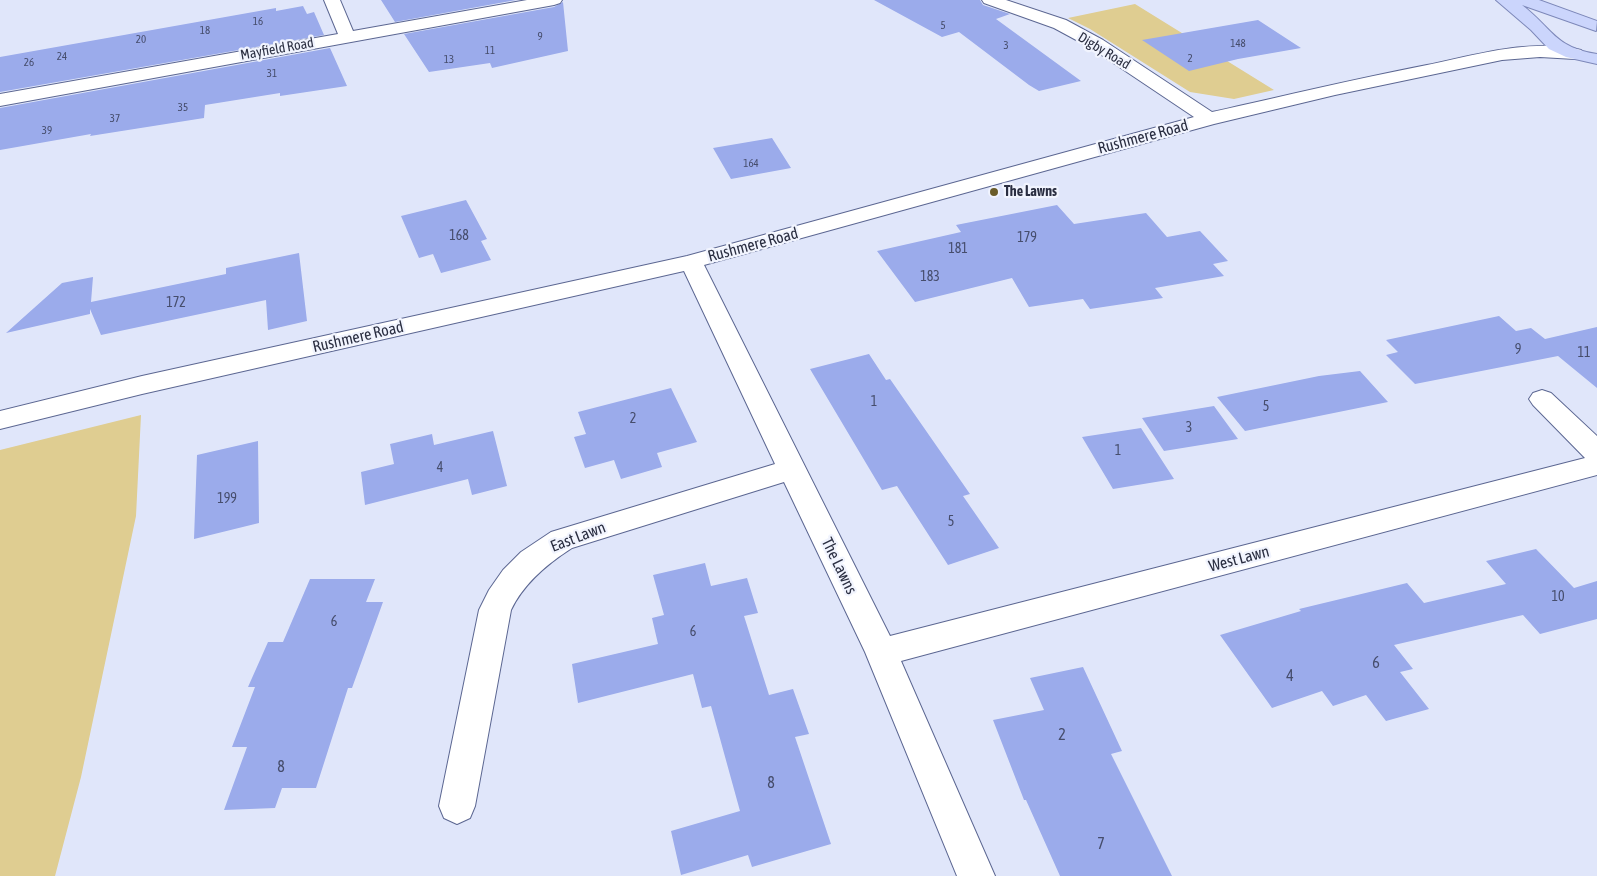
<!DOCTYPE html>
<html>
<head>
<meta charset="utf-8">
<style>
  body { margin:0 }
  canvas { display:block; background:#e0e6fa }
</style>
</head>
<body>
<canvas width="1597" height="876"></canvas>
<script>
const c = document.querySelector('canvas').getContext('2d');
c.lineJoin = 'round';
function paint(path, color) { c.fillStyle = color; c.fill(path, 'evenodd'); }
function stroke(path, color, width, dash) { c.strokeStyle = color; c.lineWidth = width; c.lineCap = dash ? 'butt' : 'round'; c.setLineDash(dash || []); c.stroke(path); }
function drawText(font, color, halo, rows, align = 'center') {
  c.font = font + ' "Asap Condensed",sans-serif'; c.lineWidth = 4.5; c.setLineDash([]); c.textBaseline = 'middle'; c.strokeStyle = halo; c.fillStyle = color; for (const [text, x, y, turn = 0] of rows) {
    c.save(); c.translate(x, y); c.rotate((+turn || 0) * Math.PI / 180); c.textAlign = isNaN(turn) ? turn : align; if (halo) c.strokeText(text, 0, 0); c.fillText(text, 0, 0); c.restore();
  }
}
const green = new Path2D(`
  M1135,4L1274,90L1234,99L1190,92L1090,29L1068,18Z
  M141,415L136,516L81,777L55,876H0V450Z`);
const building = new Path2D(`
  M381,0H516L395,22Z
  M874,0H980L983,5L1010,14L996,19L1081,81L1039,91L1029,85L959,32L942,37Z
  M563,2L568,51L492,68L490,63L429,72L404,34L554,7Z
  M303,6L307,14L314,12L324,35L0,92V57L276,8V11Z
  M1258,20L1301,48L1238,59L1189,71L1142,40Z
  M330,48L347,86L280,96V93L205,105L204,118L90,136L91,134L0,150V108Z
  M772,138L791,168L731,179L713,148Z
  M466,200L487,239L481,241L491,260L441,273L433,254L419,258L401,216Z
  M1057,205L1074,224L1146,213L1167,237L1200,231L1228,261L1213,264L1224,276L1155,288L1163,298L1090,309L1083,299L1029,307L1012,278L915,302L877,251L961,232L956,225Z
  M299,253L307,321L268,330L266,300L101,335L90,309V314L6,333L62,283L93,277L91,302L226,274V268Z
  M1499,316L1516,331L1531,328L1545,339L1597,327V388L1558,356L1415,384L1386,355L1398,352L1386,340Z
  M869,354L886,380L890,379L970,494L963,496L999,548L948,565L897,486L882,490L810,369Z
  M1360,371L1388,402L1245,431L1217,397L1319,376Z
  M671,388L697,442L657,453L662,467L621,479L614,460L585,468L574,437L586,434L578,412Z
  M1214,406L1238,439L1164,451L1142,418Z
  M1141,428L1174,479L1113,489L1082,437Z
  M493,431L507,486L472,495L468,479L365,505L361,472L394,464L390,444L432,434L434,445Z
  M258,441L259,523L194,539L197,455Z
  M1536,549L1574,588L1597,581V619L1540,634L1523,615L1394,645L1413,669L1400,672L1429,709L1386,721L1366,695L1333,706L1322,691L1272,708L1220,635L1301,611L1299,609L1407,583L1424,603L1506,584L1486,561Z
  M705,563L711,586L747,578L758,613L744,616L769,695L793,689L809,734L795,737L831,844L752,867L748,855L681,875L671,831L740,811L711,706L702,708L693,674L578,703L572,664L658,644L652,618L664,615L653,575Z
  M310,579H375L366,602H383L352,688H348L316,788H282L275,808L224,810L247,747H232L255,687H248L268,642H283Z
  M1083,667L1122,751L1111,754L1172,876H1060L1026,800H1024L993,720L1044,710L1030,678Z`);
const minor = new Path2D(`
  M324,0H340L353,31L527,0H562L560,3L554,5L0,106V94L338,34Z
  M982,0H1006L1066,20L1103,40L1212,112C1284,96 1355,79 1427,65C1476,55 1532,38 1581,50L1584,54L1581,58L1575,59L1540,57L1502,60L1335,95L1214,124L704,265L890,636L1585,458L1533,405L1529,399L1533,393L1542,390L1551,393L1597,436V475L901,661L995,876H957L865,652L784,482L572,548C547,564 524,583 511,610L475,806L470,818L457,824L444,818L439,806L479,610L489,590L503,570L521,552L551,532L775,464L684,271L142,394L0,429V411L142,376L687,256L1194,117L1091,48L1054,28L984,3Z`);
const major = new Path2D(`
  M1496,0H1539L1597,21L1596,31L1522,5C1552,28 1555,48 1597,54V64L1566,57L1549,49L1531,30Z`);
const markers = [
  [994,192,5,"#6a5c29"]
];
const farNumbernames = [
  ["16",258,22],
  ["5",943,26],
  ["18",205,31],
  ["9",540,37],
  ["20",141,40],
  ["148",1238,44],
  ["3",1006,46],
  ["11",490,51],
  ["24",62,57],
  ["2",1190,59],
  ["13",449,60],
  ["26",29,63],
  ["31",272,74],
  ["35",183,108],
  ["37",115,119],
  ["39",47,131],
  ["164",751,164]
];
const farStreetnames = [
  ["Mayfield Road",277,49,-10],
  ["Digby Road",1104,51,31]
];
const farPoinames = [
  ["The Lawns",1004,192]
];
const numberNames = [
  ["168",459,236],
  ["179",1027,238],
  ["181",958,249],
  ["183",930,277],
  ["172",176,303],
  ["9",1518,350],
  ["11",1584,353],
  ["1",874,402],
  ["5",1266,407],
  ["2",633,419],
  ["3",1189,428],
  ["1",1118,451],
  ["4",440,468],
  ["199",227,499],
  ["5",951,522],
  ["10",1558,597],
  ["6",334,622],
  ["6",693,632]
];
const streetNames = [
  ["Rushmere Road",1143,137,-15],
  ["Rushmere Road",753,245,-15],
  ["Rushmere Road",358,337,-13],
  ["East Lawn",578,537,-21],
  ["West Lawn",1239,559,-15],
  ["The Lawns",839,566,64]
];
const nearNumbernames = [
  ["6",1376,663],
  ["4",1290,676],
  ["2",1062,735],
  ["8",281,767],
  ["8",771,783],
  ["7",1101,844]
];
paint(green, '#dfcd91');
paint(building, '#9babeb');
stroke(minor, '#5c6792', 2);
stroke(major, '#7d88b9', 2);
paint(minor, '#fff');
paint(major, '#cbd5fc');
for (const [x, y, r, color] of markers) { const dot = new Path2D(); dot.arc(x, y, r, 0, 2 * Math.PI); c.fillStyle = color; c.fill(dot); stroke(dot, '#f1f4fe', 2); }
drawText('11px', '#464d6c', null, farNumbernames);
drawText('14px', '#2a2e41', '#f1f4fe', farStreetnames);
drawText('bold 14px', '#2a2e41', '#f1f4fe', farPoinames, 'left');
drawText('14px', '#464d6c', null, numberNames);
drawText('16px', '#2a2e41', '#f1f4fe', streetNames);
drawText('16px', '#464d6c', null, nearNumbernames);
</script>
</body>
</html>
